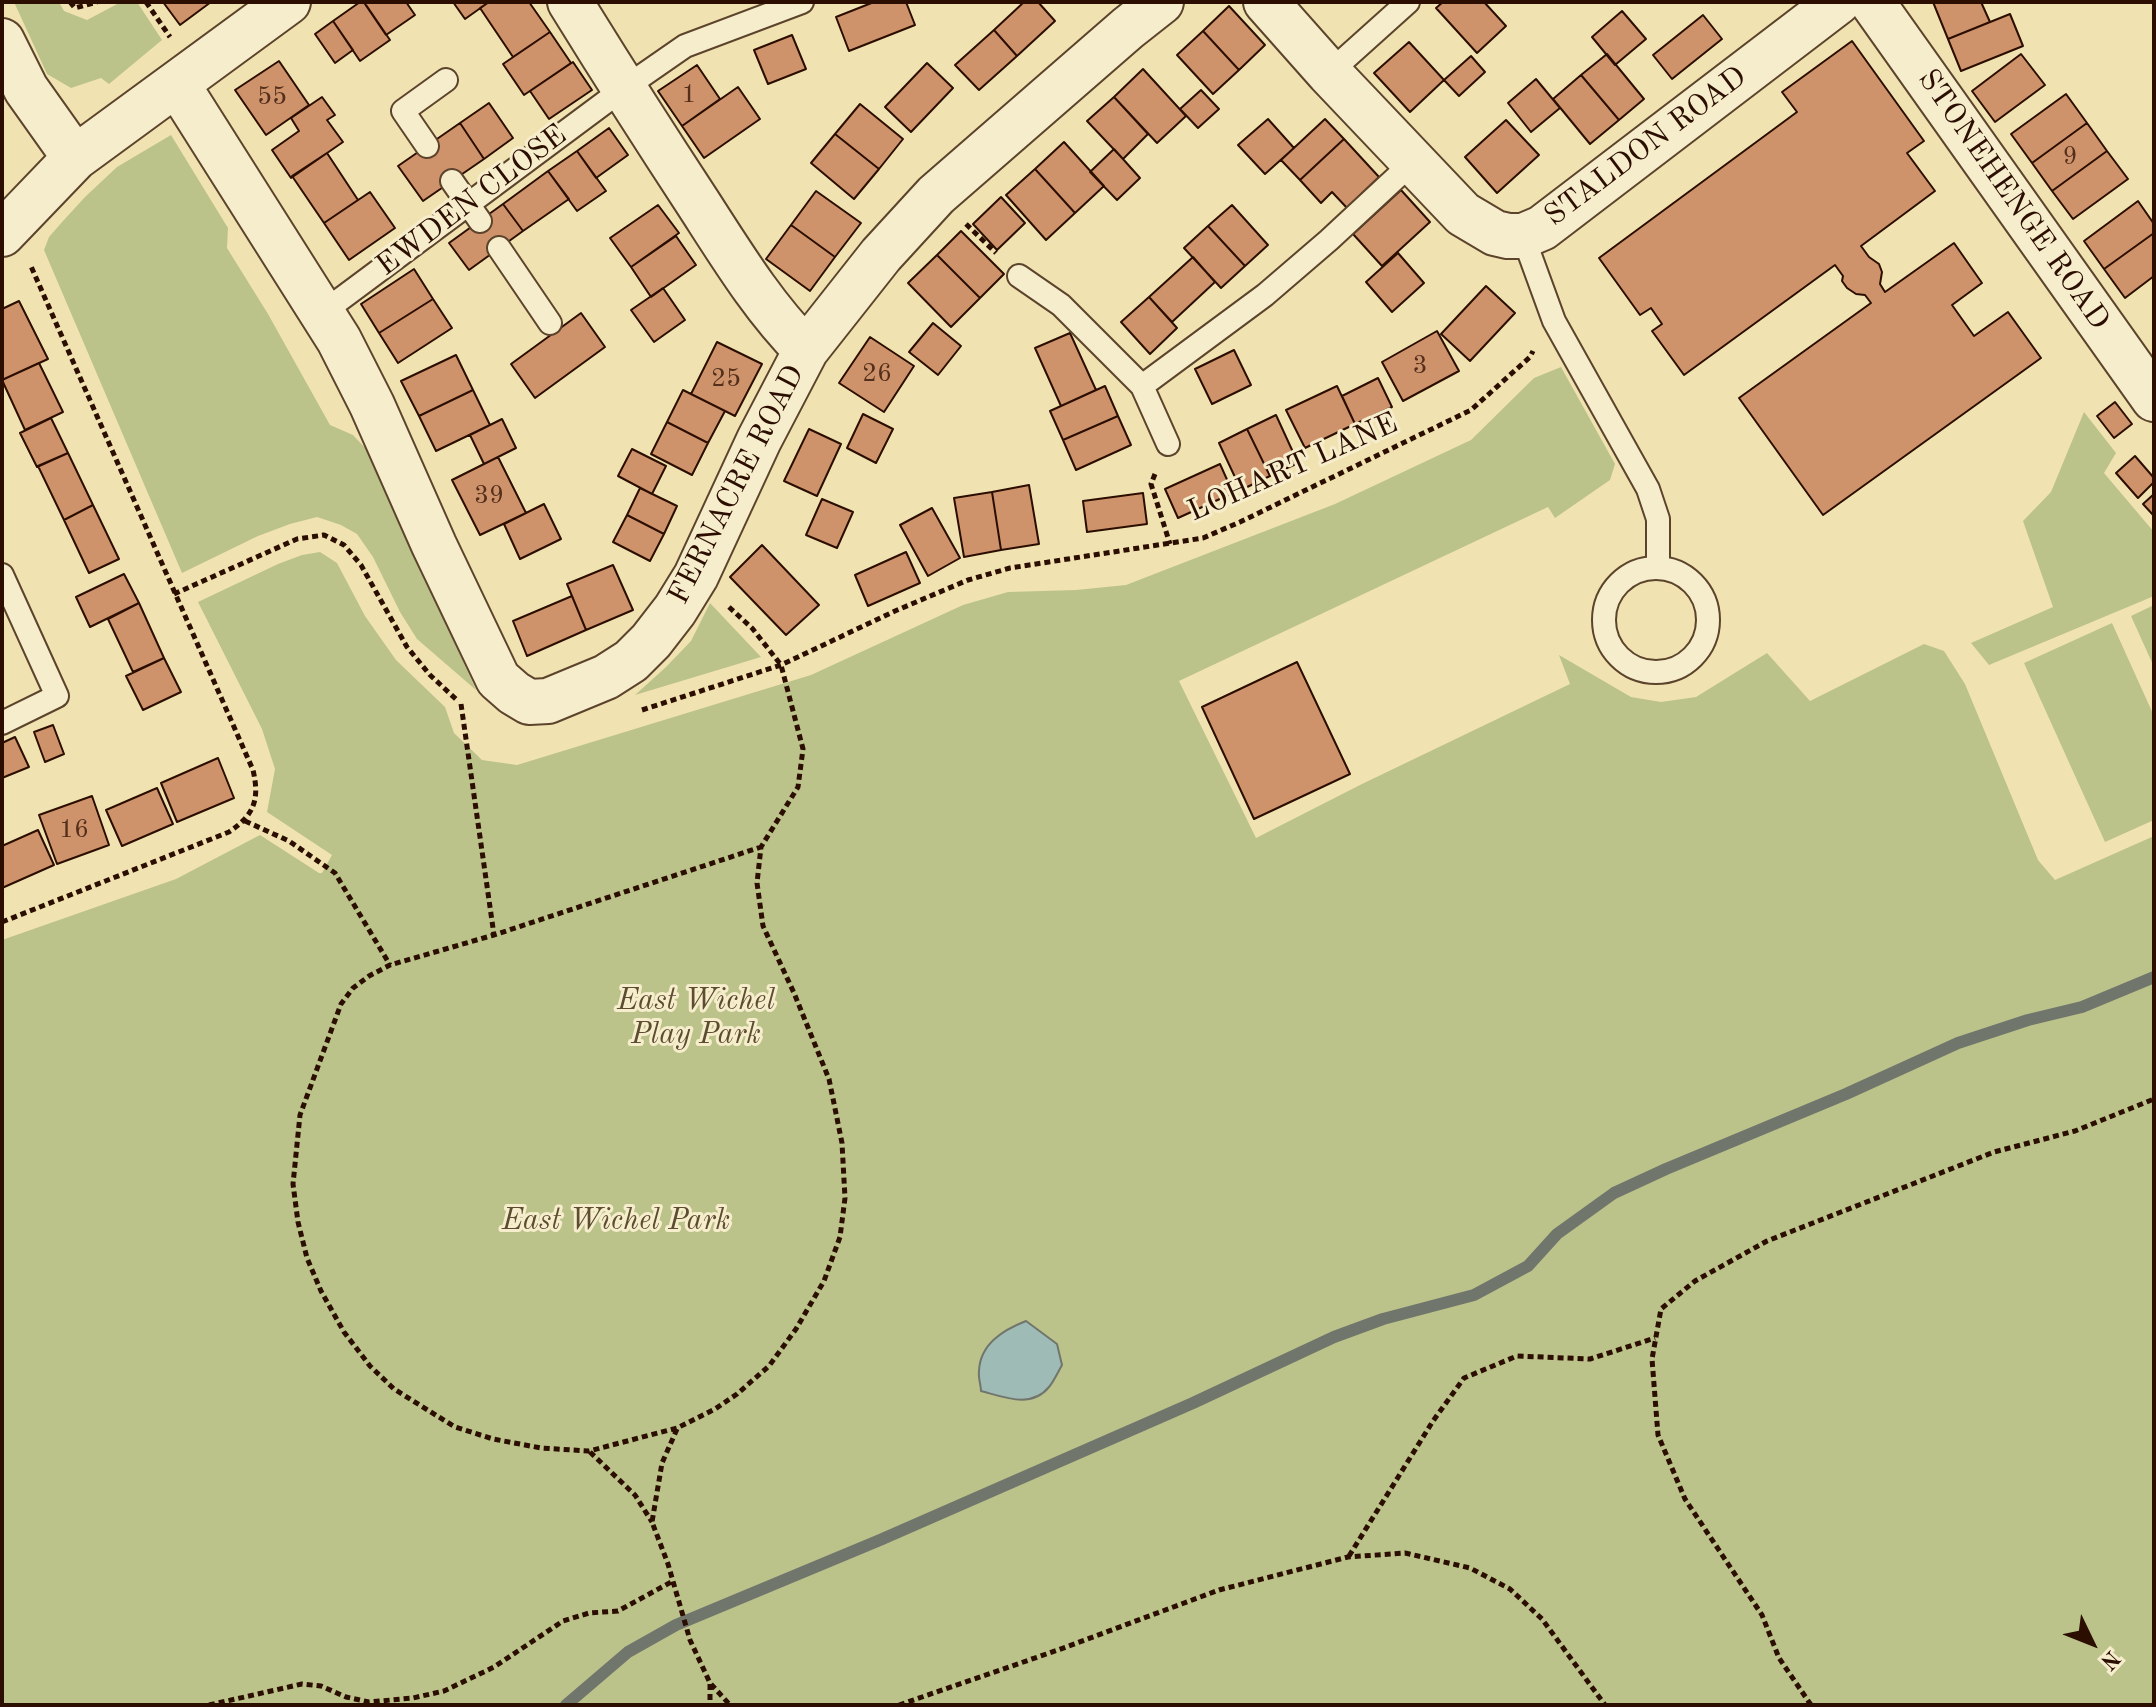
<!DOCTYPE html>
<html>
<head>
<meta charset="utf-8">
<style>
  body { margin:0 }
  #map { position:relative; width:2156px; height:1707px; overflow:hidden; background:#f1e3b1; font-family:"Old Standard TT",serif }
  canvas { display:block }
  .frame { position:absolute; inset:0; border:4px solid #2b0e00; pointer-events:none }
  .north { position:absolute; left:2052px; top:1603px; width:80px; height:80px; -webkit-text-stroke:6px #f6edcc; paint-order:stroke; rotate:133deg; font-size:22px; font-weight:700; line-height:32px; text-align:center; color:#2b0e00 }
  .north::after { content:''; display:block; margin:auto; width:28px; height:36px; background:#2b0e00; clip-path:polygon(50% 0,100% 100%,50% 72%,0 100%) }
</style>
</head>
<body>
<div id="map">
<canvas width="2156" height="1707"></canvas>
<div class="frame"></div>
<div class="north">N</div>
</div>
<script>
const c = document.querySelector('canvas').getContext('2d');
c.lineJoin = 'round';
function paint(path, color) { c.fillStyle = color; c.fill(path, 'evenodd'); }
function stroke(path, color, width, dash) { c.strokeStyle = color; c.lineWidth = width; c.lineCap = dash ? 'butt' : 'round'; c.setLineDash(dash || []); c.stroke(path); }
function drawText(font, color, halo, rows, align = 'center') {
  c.font = font + ' "Old Standard TT",serif'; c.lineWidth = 6; c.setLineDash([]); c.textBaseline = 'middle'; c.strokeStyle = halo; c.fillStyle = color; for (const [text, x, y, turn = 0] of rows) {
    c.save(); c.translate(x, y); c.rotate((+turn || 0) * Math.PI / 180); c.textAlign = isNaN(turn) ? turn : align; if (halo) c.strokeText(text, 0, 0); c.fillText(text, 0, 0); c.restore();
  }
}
const green = new Path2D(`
  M14,2H59L64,11L87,20L121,2H137L162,40L109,84L101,78L71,88L47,74Z
  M171,135L228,228L227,248L268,314L330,425L353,435L369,452L476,690L417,639L400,612L373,557L357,534L341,525L317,517L290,524L258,536L182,573L44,250L49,237L63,221L85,197L117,167Z
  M1561,367L1615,464L1610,480L1555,518L1548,507L1179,681L1256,838L1362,784L1570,684L1559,655L1631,697L1661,702L1696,697L1767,653L1810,701L1924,644L1944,651L1965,684L2038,860L2055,880L2154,836V1705H2V940L176,879L260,835L319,873H322L332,855L267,812L275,769L262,729L198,602L278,564L302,555L320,552L337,563L365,616L396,660L445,707L454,733L482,760L517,765L811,675L963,605L1008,592L1076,590L1126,585L1335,504L1471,440L1534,378Z
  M2084,412L2116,453L2104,473L2154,532V596L1989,665L1971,643L2053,607L2023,521L2051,492Z
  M710,603L761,657L635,695L666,667L691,641Z
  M2154,605V667L2131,616Z
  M2112,623L2154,716V820L2105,842L2024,663Z`);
const water = new Path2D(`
  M1026,1321L1057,1344L1062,1365C1058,1372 1054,1381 1049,1387C1031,1409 1004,1397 981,1391C981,1385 978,1378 979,1371C980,1344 1003,1330 1026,1321Z`);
const stream = new Path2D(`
  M566,1705L628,1652L676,1625L880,1540L1193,1403L1334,1337L1383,1319L1474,1295L1528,1266L1557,1234L1614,1193L1666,1169L1846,1094L1958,1043L2028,1020L2082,1007L2154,977`);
const building = new Path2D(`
  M163,2H211L180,25Z
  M360,2H364L390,40L360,61L333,21Z
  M368,2H406L415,15L386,35L365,4Z
  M453,2H489L465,19Z
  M489,2H529L550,32L513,57L480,8Z
  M874,2H906L915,25L849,51L836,17Z
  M1024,2H1038L1055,21L1017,56L994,30Z
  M1443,2H1484L1506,26L1477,53L1436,8Z
  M1933,2H1981L1990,22L1948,39Z
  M1229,6L1265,45L1239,70L1203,31Z
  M1622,11L1646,39L1615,65L1592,37Z
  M2010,14L2023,46L1961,71L1948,39Z
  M1703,15L1722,39L1672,79L1653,55Z
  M333,21L353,50L335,63L315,34Z
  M994,30L1017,56L979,90L955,65Z
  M1203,31L1239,70L1213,94L1177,55Z
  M550,32L571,63L524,95L503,64Z
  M792,35L806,69L768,84L754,50Z
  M1852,41L1924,141L1907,153L1935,191L1861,246L1869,257L1879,264L1882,272L1880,284L1885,292L1954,243L1982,283L1952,305L1974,336L2008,312L2041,358L1823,515L1739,398L1871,303L1865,295L1856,294L1847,288L1842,281L1843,276L1835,265L1684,375L1652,331L1662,324L1651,308L1640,315L1599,258L1797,112L1782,92Z
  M1409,42L1444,80L1410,112L1374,73Z
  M1607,54L1644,99L1619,120L1581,75Z
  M2021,54L2045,85L1995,122L1972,91Z
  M1471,56L1485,72L1459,96L1444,80Z
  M279,61L309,105L266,135L235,90Z
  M573,62L592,90L549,119L530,91Z
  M927,63L953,88L911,132L885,107Z
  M697,65L720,99L682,126L658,91Z
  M1143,69L1186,116L1157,143L1114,97Z
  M1581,75L1619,120L1590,144L1553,99Z
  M1536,79L1560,108L1531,132L1508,103Z
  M738,87L760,119L704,158L682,126Z
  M1201,90L1219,109L1198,128L1180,109Z
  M2066,94L2087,123L2032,163L2011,134Z
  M322,97L335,115L327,120L343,142L291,178L272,150L299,131L291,118Z
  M1114,97L1148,134L1123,159L1087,121Z
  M489,103L513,138L484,159L460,123Z
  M860,104L903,139L879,169L835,134Z
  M1268,119L1294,148L1265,174L1238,145Z
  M1325,119L1344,139L1300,180L1281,160Z
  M1506,120L1539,155L1497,193L1465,157Z
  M460,123L484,159L423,201L398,166Z
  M2087,123L2107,151L2052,191L2032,163Z
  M609,128L628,155L596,178L577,151Z
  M835,134L879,169L854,199L811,163Z
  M1344,139L1379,177L1347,208L1332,192L1321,203L1300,180Z
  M1064,142L1104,186L1075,213L1035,169Z
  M1114,149L1140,178L1117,200L1090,172Z
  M577,151L606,191L577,211L548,171Z
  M2107,151L2128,179L2073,219L2052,191Z
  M327,153L358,200L324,223L292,176Z
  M1035,169L1075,213L1046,240L1006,195Z
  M548,171L569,199L523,231L503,204Z
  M1401,190L1430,222L1382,266L1353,234Z
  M816,191L861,223L835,257L791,225Z
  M370,192L395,228L349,260L324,223Z
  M1001,197L1025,223L997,250L973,224Z
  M2138,201L2154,224V233L2104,269L2084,241Z
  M503,204L523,231L469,270L449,243Z
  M658,205L679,233L631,267L610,238Z
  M1232,205L1268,245L1245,266L1208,226Z
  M791,225L835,257L810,291L766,259Z
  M1208,226L1245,266L1221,288L1184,248Z
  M961,231L1004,274L980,298L937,255Z
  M2154,233V276L2125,298L2104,269Z
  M676,236L696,265L651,297L631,267Z
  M1398,253L1424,283L1392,312L1366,282Z
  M937,255L980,298L951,327L908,283Z
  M1193,257L1215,282L1172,322L1149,297Z
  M414,269L433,299L379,333L361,304Z
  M1486,286L1515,313L1470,361L1441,334Z
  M663,288L685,320L654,342L631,310Z
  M1149,297L1177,328L1150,354L1121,322Z
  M433,299L452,328L398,363L379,333Z
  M19,301L48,359L2,380V309Z
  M581,313L605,347L535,398L511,364Z
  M933,323L961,346L938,375L909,352Z
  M1437,331L1459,371L1403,401L1382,362Z
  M1070,333L1096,390L1061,406L1035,348Z
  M870,337L914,366L884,412L839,383Z
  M717,342L762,364L735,416L691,394Z
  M1234,350L1251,385L1212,404L1195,369Z
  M456,355L473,390L419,416L401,381Z
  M39,363L63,412L25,430L2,380Z
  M1378,378L1392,407L1355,424L1342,396Z
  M1105,386L1118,416L1063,440L1050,411Z
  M1337,386L1355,424L1305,448L1286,410Z
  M473,390L490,425L436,451L419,416Z
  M683,390L725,411L708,443L667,422Z
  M2115,402L2132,424L2114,438L2097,416Z
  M863,414L893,429L876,463L847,448Z
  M1276,415L1298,463L1270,476L1247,429Z
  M1118,416L1131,445L1076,470L1063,440Z
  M51,418L68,453L37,467L20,433Z
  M502,419L516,448L484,464L470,435Z
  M667,422L708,443L692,475L651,454Z
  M809,429L841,444L817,496L784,481Z
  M1247,429L1270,476L1241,490L1219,443Z
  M632,449L666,466L652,494L618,476Z
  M68,453L93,505L64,520L38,466Z
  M2135,456L2154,478V482L2138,498L2116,473Z
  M498,457L526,513L480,535L452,480Z
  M1220,464L1233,493L1178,518L1165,489Z
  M1029,485L1039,544L1001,550L992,492Z
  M640,488L677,506L664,534L627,515Z
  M992,492L1001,550L964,557L954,498Z
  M1143,493L1147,524L1087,532L1083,501Z
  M2154,494V516L2143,504Z
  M822,499L853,512L837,548L806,535Z
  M544,504L561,539L520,559L504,524Z
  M93,505L119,559L89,573L64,520Z
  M932,508L960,558L928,576L900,525Z
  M627,515L664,534L650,561L613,542Z
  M762,545L819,605L786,635L730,577Z
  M906,552L920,583L868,606L855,575Z
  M613,565L633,610L586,630L567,584Z
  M124,574L139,603L90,627L76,597Z
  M572,596L586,630L527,656L513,621Z
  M139,603L164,658L133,672L108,619Z
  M164,658L181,692L143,710L126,676Z
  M1297,662L1350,774L1254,819L1202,707Z
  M53,725L64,754L45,762L34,732Z
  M15,737L29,767L2,778V743Z
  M218,758L234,798L177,822L161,783Z
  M157,788L173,824L122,846L106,810Z
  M92,796L109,845L57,864L39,815Z
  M38,830L54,865L2,888V846Z`);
const path = new Path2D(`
  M70,2L75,8L97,2
  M146,2L170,37
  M966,224L996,253
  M1155,474L1151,484L1170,544
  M174,594L297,539L324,535L344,545L361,565L407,647L430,675L458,701
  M729,607L752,628L781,665L803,749L798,787L761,847L757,883L763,926L794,993L829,1079L842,1143L845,1198L840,1237L824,1281L796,1329L769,1366L737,1394L715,1409L677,1428L589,1451L541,1448L493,1439L455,1427L394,1389L370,1366L344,1332L321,1291L307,1258L298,1222L293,1184L300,1115L341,1004L353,988L369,976L390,965L494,935L761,847
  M461,704L494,935
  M642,710L781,665L895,611L968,580L1010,568L1203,538L1240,522L1471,410L1530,357L1533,351
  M245,821L289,841L335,873L390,965
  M2,922L229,832C254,815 260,800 253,770L30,264
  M677,1429L662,1463L652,1522L668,1564L690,1640L710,1683L730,1705
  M590,1452L635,1495L652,1522
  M1349,1556L1433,1421L1464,1378L1517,1356L1590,1359L1655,1338
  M710,1684V1705
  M209,1705L302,1684L321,1686L346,1697L369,1702L413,1698L444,1691L494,1667L563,1621L589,1613L618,1611L673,1581
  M899,1705L1058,1650L1219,1590L1348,1557L1405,1553L1470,1568L1510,1589L1542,1619L1605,1705
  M1811,1705L1779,1658L1762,1615L1685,1499L1658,1435L1652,1359L1661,1309L1695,1281L1767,1241L1994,1152L2075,1131L2154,1099`);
const service = new Path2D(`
  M1329,73L1408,2
  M427,146L403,111L446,80
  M452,181L480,221
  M1523,236L1554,321L1648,489L1658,519V567
  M499,248L550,323
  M1019,276L1061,305L1142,386L1265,295L1329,240L1413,162
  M322,313L623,89L685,46L802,2
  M1142,386L1168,444
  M1604 620a52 52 0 1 1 104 0a52 52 0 1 1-104 0Z
  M2,575L57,696L2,723`);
const minor = new Path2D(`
  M570,2C612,70 654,136 698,203C731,254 763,307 806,350
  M1266,2L1329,73L1463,214L1495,233L1508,236H1523L1542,228L1838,2
  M1872,2L2154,399
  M2,41L26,89L75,158
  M177,84L339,340L372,405L434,545L498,679L514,693L529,702L548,701L606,677L631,661L651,641L675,610L696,576L759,440L806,350L881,255L936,195L1128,28L1161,2
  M2,234L75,158L288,2`);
const numberNames = [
  ["1",689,95],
  ["55",272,97],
  ["9",2070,157],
  ["3",1420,366],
  ["26",877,374],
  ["25",726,379],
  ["39",489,496],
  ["16",74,830]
];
const streetNames = [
  ["STALDON ROAD",1646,147,-37],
  ["STONEHENGE ROAD",2013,200,55],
  ["EWDEN CLOSE",472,201,-37],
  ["LOHART LANE",1293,468,-24],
  ["FERNACRE ROAD",737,485,-63]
];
const parkNames = [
  ["East Wichel",696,1001],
  ["Play Park",696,1035],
  ["East Wichel Park",616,1221]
];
paint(green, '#bbc38a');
paint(water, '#9fbbb6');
stroke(water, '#71766d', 2);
stroke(stream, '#71766d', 12);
paint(building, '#cf936c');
stroke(building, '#2b0e00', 2);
stroke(service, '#5c432c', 26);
stroke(minor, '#5c432c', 48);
stroke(path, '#2b0e00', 5, [6, 4]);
stroke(service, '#f6edcc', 22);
stroke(minor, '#f6edcc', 44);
drawText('26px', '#542f1b', null, numberNames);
drawText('30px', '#2b0e00', '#f6edcc', streetNames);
drawText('italic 30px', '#5d4d30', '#f6edcc', parkNames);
</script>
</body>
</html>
